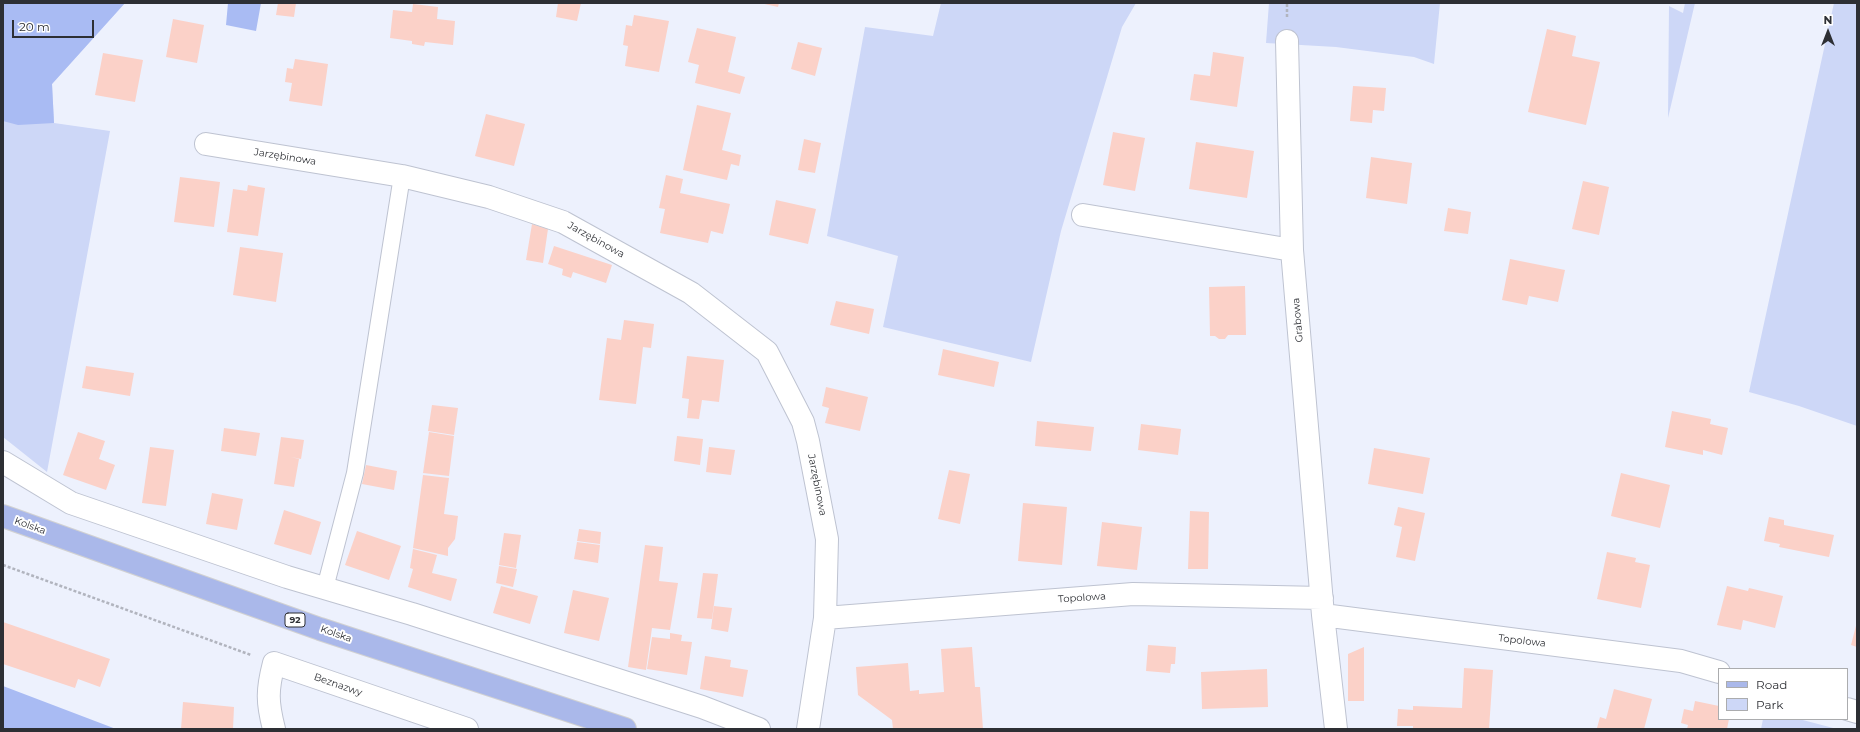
<!DOCTYPE html>
<html>
<head>
<meta charset="utf-8">
<style>
  body { margin:0 }
  #map { position:relative; width:1860px; height:732px; overflow:hidden; background:#edf1fd; font-family:Montserrat,sans-serif }
  canvas { display:block }
  .frame { position:absolute; inset:0; border:4px solid #2d2f34; pointer-events:none }
  .legend { position:absolute; left:1718px; top:668px; width:130px; height:52px; box-sizing:border-box; background:#fff; border:1px solid #abacae; margin:0; padding:5px 7px; list-style:none; font-size:12px; color:#2d2f34 }
  .legend li { display:flex; align-items:center; gap:8px; height:20px }
  .legend b { width:20px; border:1px solid #abacae }
  .north { position:absolute; left:1808px; top:12px; width:40px; height:40px; -webkit-text-stroke:3px #fff; paint-order:stroke; rotate:0deg; font-size:11px; font-weight:700; line-height:16px; text-align:center; color:#2d2f34 }
  .north::after { content:''; display:block; margin:auto; width:14px; height:18px; background:#2d2f34; clip-path:polygon(50% 0,100% 100%,50% 72%,0 100%) }
  .scale { position:absolute; left:12px; top:20px; width:82px; height:18px; box-sizing:border-box; border:2px solid #2d2f34; border-top:0; padding-left:5px; font-size:12px; line-height:14px; white-space:nowrap; color:#2d2f34; -webkit-text-stroke:3px #fff; paint-order:stroke }
</style>
</head>
<body>
<div id="map">
<canvas width="1860" height="732"></canvas>
<div class="frame"></div>
<ul class="legend">
<li><b style="height:5px;background:#aab8ea"></b>Road</li>
<li><b style="height:11px;background:#cdd7f7"></b>Park</li>
</ul>
<div class="north">N</div>
<div class="scale">20 m</div>
</div>
<script>
const c = document.querySelector('canvas').getContext('2d');
c.lineJoin = 'round';
function paint(path, color) { c.fillStyle = color; c.fill(path, 'evenodd'); }
function stroke(path, color, width, dash) { c.strokeStyle = color; c.lineWidth = width; c.lineCap = dash ? 'butt' : 'round'; c.setLineDash(dash || []); c.stroke(path); }
function drawText(font, color, halo, rows, align = 'center') {
  c.font = font + ' Montserrat,sans-serif'; c.lineWidth = 4; c.setLineDash([]); c.textBaseline = 'middle'; c.strokeStyle = halo; c.fillStyle = color; for (const [text, x, y, turn = 0] of rows) {
    c.save(); c.translate(x, y); c.rotate((+turn || 0) * Math.PI / 180); c.textAlign = isNaN(turn) ? turn : align; if (halo) c.strokeText(text, 0, 0); c.fillText(text, 0, 0); c.restore();
  }
}
const green = new Path2D(`
  M3,3H125L52,84L54,123L110,131L47,472L3,437Z
  M941,3H1136L1122,27L1061,231L1031,362L883,327L898,256L827,236L865,27L933,36Z
  M1269,3H1440L1434,64L1414,57L1336,47L1266,43Z
  M1685,3H1695L1668,118L1669,6L1683,13Z
  M1834,3H1857V426L1799,406L1749,392Z
  M1763,719H1799L1837,729H1761Z`);
const forest = new Path2D(`
  M3,3H125L52,84L54,123L18,125L3,121Z
  M228,3H261L256,31L226,25Z
  M3,686L116,729H3Z`);
const building = new Path2D(`
  M278,3H296L294,17L276,15Z
  M558,3H581L577,21L556,17Z
  M760,3H779L778,7Z
  M413,4L438,7L437,19L455,21L453,45L425,42L424,46L412,44V41L390,38L393,10L412,12Z
  M634,15L669,21L659,72L625,66L628,46L623,45L626,25L632,26Z
  M173,19L204,25L197,63L166,57Z
  M697,28L736,37L728,72L745,77L740,94L695,83L699,65L688,62Z
  M1547,29L1576,36L1572,56L1600,62L1586,125L1528,112Z
  M798,42L822,48L815,76L791,69Z
  M1213,52L1244,57L1237,107L1190,100L1194,74L1210,76Z
  M103,53L143,60L135,102L95,95Z
  M295,59L328,64L322,106L289,101L292,83L285,82L287,68L293,69Z
  M1353,86L1386,88L1384,111L1373,110L1372,123L1350,121Z
  M697,105L731,113L722,150L741,155L739,166L731,164L727,180L683,170Z
  M486,114L525,124L514,166L475,156Z
  M1113,132L1145,138L1135,191L1103,185Z
  M804,139L821,143L815,173L798,170Z
  M1196,142L1254,151L1247,198L1189,189Z
  M1371,157L1412,163L1407,204L1366,198Z
  M666,175L683,179L680,193L730,204L723,234L711,231L708,243L660,233L665,209L659,208Z
  M180,177L220,182L214,227L174,222Z
  M1583,181L1609,187L1599,235L1572,229Z
  M248,185L265,188L258,236L227,232L233,189L247,191Z
  M776,200L816,209L808,244L769,235Z
  M1448,208L1471,212L1468,234L1444,231Z
  M532,224L548,229L543,263L526,260Z
  M554,246L612,265L606,283L573,272L571,278L562,275L563,269L548,264Z
  M240,247L283,253L276,302L233,295Z
  M1510,259L1565,270L1558,302L1529,296L1527,305L1502,300Z
  M1245,286L1246,335H1228L1225,339H1219L1215,336H1210L1209,287Z
  M836,301L874,309L869,334L830,325Z
  M624,320L654,324L651,348L643,347L636,404L599,400L607,338L621,340Z
  M943,349L999,362L994,387L938,375Z
  M687,356L724,360L719,402L702,400L699,419L687,418L689,399L682,398Z
  M86,366L134,373L130,396L82,388Z
  M826,387L868,397L860,431L825,423L829,408L822,406Z
  M432,405L458,408L454,435L428,431Z
  M1672,411L1711,419L1710,424L1728,428L1722,455L1703,450V455L1665,447Z
  M1037,421L1094,427L1091,451L1035,446Z
  M1141,424L1181,429L1178,455L1138,450Z
  M224,428L260,433L256,456L221,451Z
  M78,432L105,441L99,459L115,465L106,490L63,475Z
  M429,432L454,436L449,476L423,473Z
  M677,436L703,439L700,465L674,461Z
  M281,437L304,440L301,459L291,457L299,459L294,487L274,484Z
  M150,447L174,450L166,506L142,503Z
  M709,447L735,450L731,475L706,472Z
  M1374,448L1430,458L1423,494L1368,484Z
  M366,465L397,471L394,490L362,484Z
  M949,470L970,474L960,524L938,519Z
  M1621,473L1670,485L1660,528L1611,516Z
  M423,475L449,478L444,514L458,516L455,539L448,548V556L413,548Z
  M212,493L243,499L237,530L206,524Z
  M1023,503L1067,507L1062,565L1018,561Z
  M1398,507L1425,513L1415,561L1396,557L1402,527L1394,525Z
  M284,510L321,522L311,555L274,544Z
  M1190,511L1209,512L1208,569H1188Z
  M1769,517L1784,520V525L1834,535L1829,557L1779,547L1780,544L1764,541Z
  M1102,522L1142,527L1137,570L1097,566Z
  M579,529L601,532L600,544L577,541Z
  M357,531L401,546L389,580L345,565Z
  M504,533L521,535L516,568L499,565Z
  M577,542L600,545L598,563L574,559Z
  M645,545L663,547L659,581L678,583L670,630L652,628L646,670L628,667L639,589L658,591L639,589Z
  M413,549L437,555L432,573L457,579L451,601L408,587L413,569L410,568Z
  M1607,552L1636,558L1635,562L1650,565L1641,608L1597,599Z
  M499,566L517,569L513,587L496,583Z
  M703,573L718,574L712,619L697,618Z
  M501,586L538,596L530,624L493,613Z
  M1727,586L1748,591L1749,588L1783,596L1775,628L1743,620L1741,630L1717,625Z
  M573,590L609,598L599,641L564,633Z
  M714,606L732,608L728,632L711,629Z
  M3,622L110,659L100,687L78,679L75,688L3,664Z
  M1857,622V647L1851,645Z
  M670,633L682,635L681,641L692,642L687,675L647,669L652,637L670,639Z
  M1148,645L1176,647L1175,664H1171L1170,673L1146,671Z
  M972,647L975,687H980L983,729H893L892,720L858,695L856,667L908,663L910,691L919,690V694L944,692L941,649Z
  M1364,647V701H1348V654Z
  M705,656L731,660L730,667L748,670L743,697L700,689Z
  M1464,668L1493,670L1489,729H1413V726H1397L1398,709L1413,710V706L1462,708Z
  M1267,669L1268,707L1202,709L1201,672Z
  M1614,689L1652,699L1644,729L1597,728L1600,717L1606,719Z
  M1695,701L1719,706V719H1729L1727,729H1687L1688,725L1681,723L1684,709L1693,711Z
  M183,702L234,707L233,729H181Z`);
const path = new Path2D(`
  M1287,17V3
  M3,565L251,655`);
const lane = new Path2D(`
  M325,588L355,473L402,176`);
const street = new Path2D(`
  M1287,41L1292,250L1323,615L1336,729
  M206,144L402,176L489,197L563,222L691,293L767,352L803,422L808,441L827,539L825,618L808,729
  M1083,215L1292,250
  M3,462L71,503L287,577L412,614L702,707L759,729
  M1323,615L1681,661L1719,672
  M825,618L1133,594L1322,598
  M1847,709L1857,712
  M274,729C267,702 267,690 274,663L467,729`);
const primary = new Path2D(`
  M3,516L320,629L625,729`);
const shields = [
  [295,620,20]
];
const shieldNames = [
  ["92",295,620]
];
const streetNames = [
  ["Jarzębinowa",285,157,9],
  ["Jarzębinowa",596,240,29],
  ["Grabowa",1298,320,-95],
  ["Jarzębinowa",817,485,79],
  ["Kolska",30,526,20],
  ["Topolowa",1082,598,-4],
  ["Kolska",336,634,19],
  ["Topolowa",1522,641,7],
  ["Beznazwy",338,685,19]
];
paint(green, '#cdd7f7');
paint(forest, '#a9bbf3');
paint(building, '#fbd1c8');
stroke(lane, '#bec3d1', 18);
stroke(street, '#bec3d1', 24);
stroke(primary, '#d1d1d2', 24);
stroke(path, '#b1b4be', 2.5, [3, 2]);
stroke(lane, '#fff', 16);
stroke(street, '#fff', 22);
stroke(primary, '#aab8ea', 22);
for (const [x, y, w] of shields) { const box = new Path2D(); box.roundRect(x - w / 2, y - 7, w, 14, 3); c.fillStyle = '#fff'; c.fill(box); stroke(box, '#2d2f34', 1); }
drawText('bold 9px', '#2d2f34', null, shieldNames);
drawText('10px', '#2d2f34', '#fff', streetNames);
</script>
</body>
</html>
